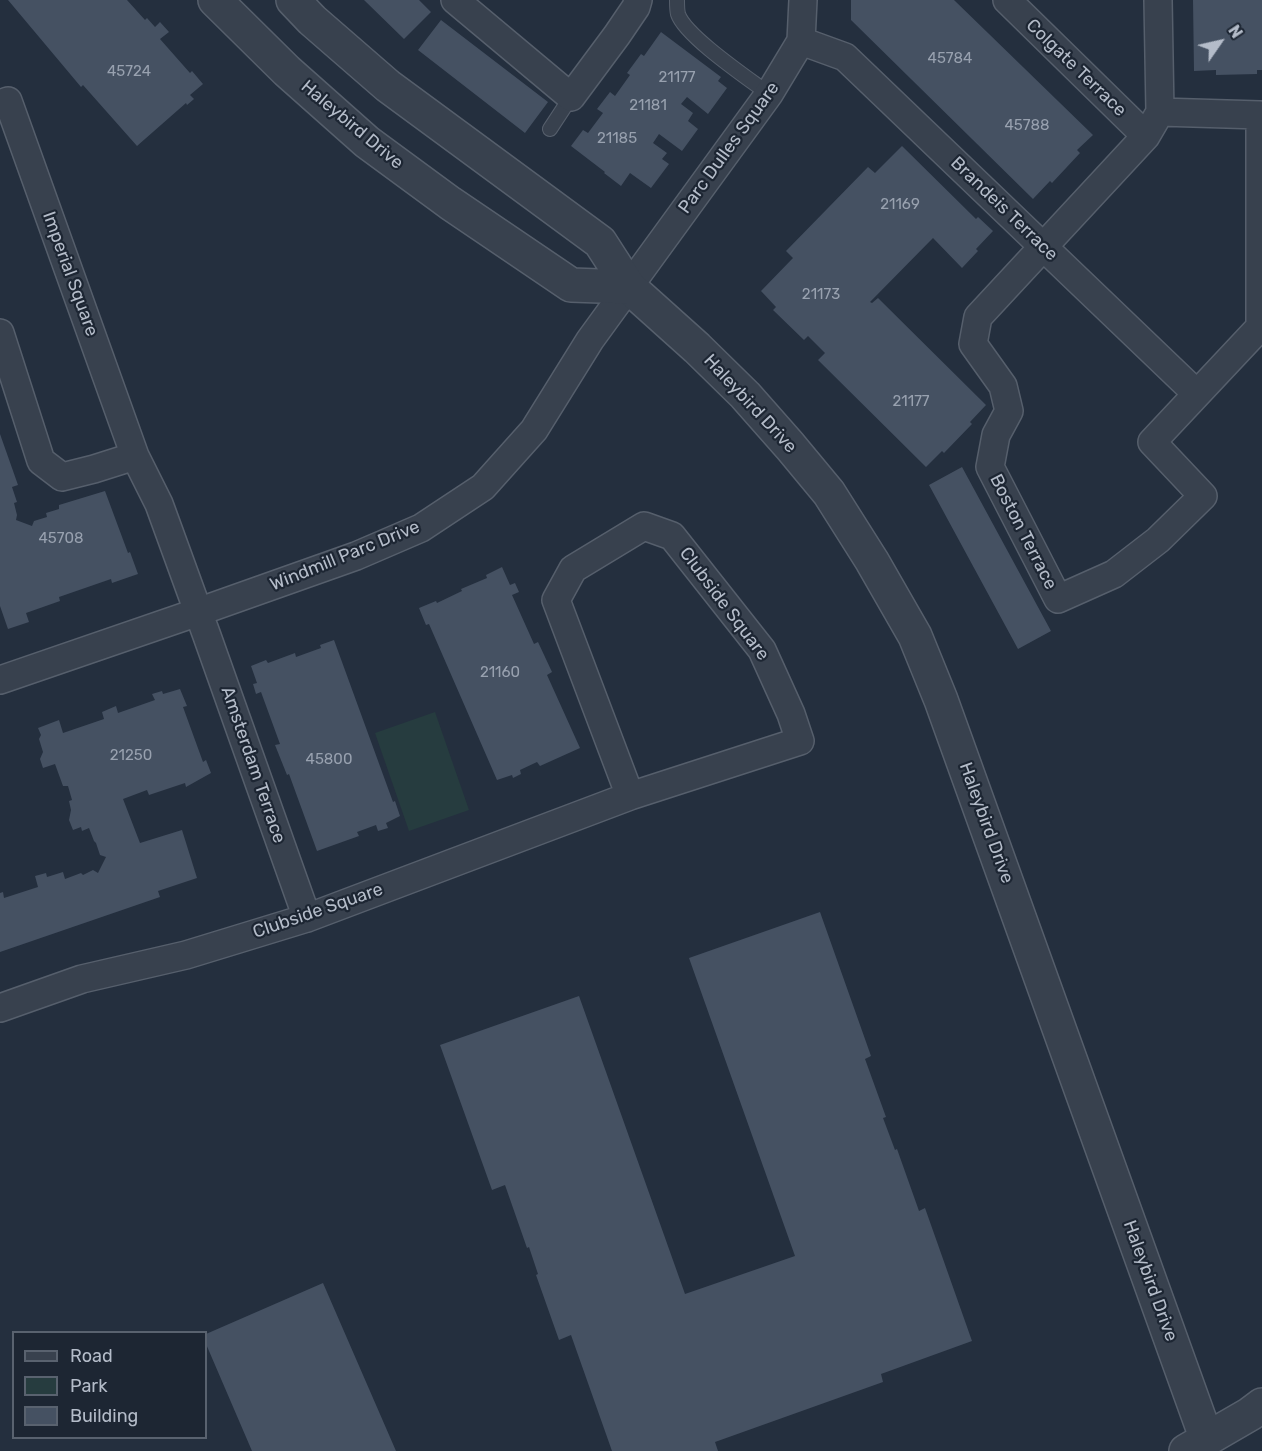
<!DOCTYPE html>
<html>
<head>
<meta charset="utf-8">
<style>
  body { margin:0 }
  #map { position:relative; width:1262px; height:1451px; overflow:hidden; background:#242f3e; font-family:Rubik,sans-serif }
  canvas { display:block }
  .legend { position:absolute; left:12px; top:1331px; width:195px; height:108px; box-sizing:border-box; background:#1d2633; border:2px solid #59626f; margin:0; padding:8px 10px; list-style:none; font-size:18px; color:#b4bcc9 }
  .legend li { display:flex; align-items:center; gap:12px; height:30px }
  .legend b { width:30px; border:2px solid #59626f }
  .north { position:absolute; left:1190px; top:12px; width:60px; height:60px; -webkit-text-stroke:4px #1d2633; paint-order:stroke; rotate:56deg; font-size:16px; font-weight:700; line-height:24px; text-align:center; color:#b4bcc9 }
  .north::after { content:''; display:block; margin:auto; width:21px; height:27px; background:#b4bcc9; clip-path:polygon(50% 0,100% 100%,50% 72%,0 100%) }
</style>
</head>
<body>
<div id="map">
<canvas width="1262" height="1451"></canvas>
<ul class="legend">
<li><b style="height:8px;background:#38414e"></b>Road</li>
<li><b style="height:16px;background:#263c3f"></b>Park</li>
<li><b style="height:16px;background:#455162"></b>Building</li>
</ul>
<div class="north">N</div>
</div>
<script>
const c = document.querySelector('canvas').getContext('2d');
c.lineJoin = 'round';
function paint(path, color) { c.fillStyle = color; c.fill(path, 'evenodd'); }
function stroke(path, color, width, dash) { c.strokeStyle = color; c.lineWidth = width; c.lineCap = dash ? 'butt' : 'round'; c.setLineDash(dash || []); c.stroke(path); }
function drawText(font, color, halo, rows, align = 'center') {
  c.font = font + ' Rubik,sans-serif'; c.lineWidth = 4.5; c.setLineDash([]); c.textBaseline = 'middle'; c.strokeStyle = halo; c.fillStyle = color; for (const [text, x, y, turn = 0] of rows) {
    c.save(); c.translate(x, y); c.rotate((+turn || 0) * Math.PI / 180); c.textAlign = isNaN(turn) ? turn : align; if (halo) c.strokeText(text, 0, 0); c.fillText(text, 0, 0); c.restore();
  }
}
const green = new Path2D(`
  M435,712L469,810L409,831L375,733Z`);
const building = new Path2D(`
  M8,0H127L145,20L147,18L155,27L160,22L169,32L160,39L190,73L192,71L203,84L190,95L194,99L187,105L186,103L137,146L83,85L81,87Z
  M364,0H419L431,12L404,39Z
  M851,0H954L1093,135L1077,150L1080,153L1052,183L1050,181L1033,199L851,20Z
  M1193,0H1262V70H1257V74L1216,75V70L1194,71Z
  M441,20L548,102L525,133L418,50Z
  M661,32L721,77L718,81L727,88L708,114L687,97L681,104L693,113L688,121L698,129L682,151L659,134L653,143L667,153L662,159L669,164L651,188L630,173L621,186L604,173L605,172L571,146L583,130L588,133L603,113L597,109L610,92L615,96L630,75L627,73L641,54L644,56Z
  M902,146L976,219L978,217L993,231L976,249L978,251L962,268L933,238L870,302L872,303L878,298L986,405L970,422L972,424L944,453L942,451L926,467L818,360L825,353L808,336L804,340L773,310L776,307L761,291L793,258L786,251L868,167L875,173Z
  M0,434L18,485L12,487L17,502L14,503L17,515L16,520L32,526L34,521L47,517L46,513L59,509V505L105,491L128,553L130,552L138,574L112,583L111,579L59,597L60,601L26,613L29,622L8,629L0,606Z
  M962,467L1051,631L1018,649L929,485Z
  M502,567L510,585L515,583L519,592L512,595L534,644L538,642L552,672L547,675L580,748L540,766L537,762L520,770L521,774L513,778L512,775L497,780L429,624L426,625L419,608L436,601L437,603L462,591L461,589L487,578L486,575Z
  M334,640L393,802L395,801L400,816L386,823L388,828L378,831L376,825L357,832L359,836L317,851L289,774L287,775L275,745L280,744L261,692L256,694L253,684L257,683L251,666L266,660L268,663L295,653L296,657L321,648L320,645Z
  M180,689L187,706L183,707L203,762L206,760L211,773L186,787L185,783L149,795L147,790L123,799L140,843L182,830L197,878L158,891L160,897L0,952V893L3,892L4,898L38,887L35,876L46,873L47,877L63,872L65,879L81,873L83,875L93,870L98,873L106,857L100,855L96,843L94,841L89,828L82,831L81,827L73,830L69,820L71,810L69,801L72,800L68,786H63L55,764L43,768L40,759L43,752L39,739L41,735L38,728L59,720L63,733L104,719L102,712L116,706L118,713L155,700L152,694L162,691L163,694Z
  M820,912L871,1056L865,1059L886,1117L883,1118L895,1150L897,1149L919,1211L925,1208L972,1341L881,1374L883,1382L715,1442L718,1451H612L571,1335L559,1340L536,1275L538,1274L529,1247L527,1248L505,1185L492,1190L440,1045L579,996L685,1294L795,1256L689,958Z
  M323,1283L396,1451H252L206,1344V1334Z`);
const service = new Path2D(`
  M677,0C677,4 677,10 678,14C685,36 749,79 769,94
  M550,129L571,97`);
const minor = new Path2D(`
  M455,0L571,97L617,35L636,7L638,0
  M1007,0L1146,136
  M1158,0L1160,112L1146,136L978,317L973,344L1003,386L1009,411L996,435L990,467L1058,599L1114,574L1158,540L1203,496L1152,442L1260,327V115L1160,112
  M801,41L845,57L1197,394
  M0,104L8,101L135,456L159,504L207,636L307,918
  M0,333L41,461L62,477L94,469L135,456
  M0,680L198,612L356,556L421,528L483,487L534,430L590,340L769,94L801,41L803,0
  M0,1008L82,979L186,955L307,918L630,796L800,741L791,714L762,650L672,536L644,526L573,569L556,600L630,796`);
const tertiary = new Path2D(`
  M215,0L287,71L367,142L450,203L571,285L629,287
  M293,0L312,20L388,86L600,242L629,287L697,348L745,395L790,446L829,493L872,561L915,636L941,700L1207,1440
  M1186,1451L1250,1414L1262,1405`);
const numberNames = [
  ["45784",950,59],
  ["45724",129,72],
  ["21177",677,78],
  ["21181",648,106],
  ["45788",1027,126],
  ["21185",617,139],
  ["21169",900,205],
  ["21173",821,295],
  ["21177",911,402],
  ["45708",61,539],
  ["21160",500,673],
  ["21250",131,756],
  ["45800",329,760]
];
const streetNames = [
  ["Colgate Terrace",1076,68,44],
  ["Haleybird Drive",352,125,40],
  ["Parc Dulles Square",729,148,-54],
  ["Brandeis Terrace",1004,209,44],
  ["Imperial Square",70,274,70],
  ["Haleybird Drive",750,404,47],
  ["Boston Terrace",1023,532,63],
  ["Windmill Parc Drive",345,556,-22],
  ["Clubside Square",724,604,53],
  ["Amsterdam Terrace",253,765,71],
  ["Haleybird Drive",986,823,70],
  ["Clubside Square",318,911,-19],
  ["Haleybird Drive",1150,1281,70]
];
paint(green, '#263c3f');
paint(building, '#455162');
stroke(service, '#565f6c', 16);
stroke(minor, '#565f6c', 30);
stroke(tertiary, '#565f6c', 36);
stroke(service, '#38414e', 14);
stroke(minor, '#38414e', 27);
stroke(tertiary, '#38414e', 33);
drawText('15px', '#98a1af', null, numberNames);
drawText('18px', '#b4bcc9', '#1d2633', streetNames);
</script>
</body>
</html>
